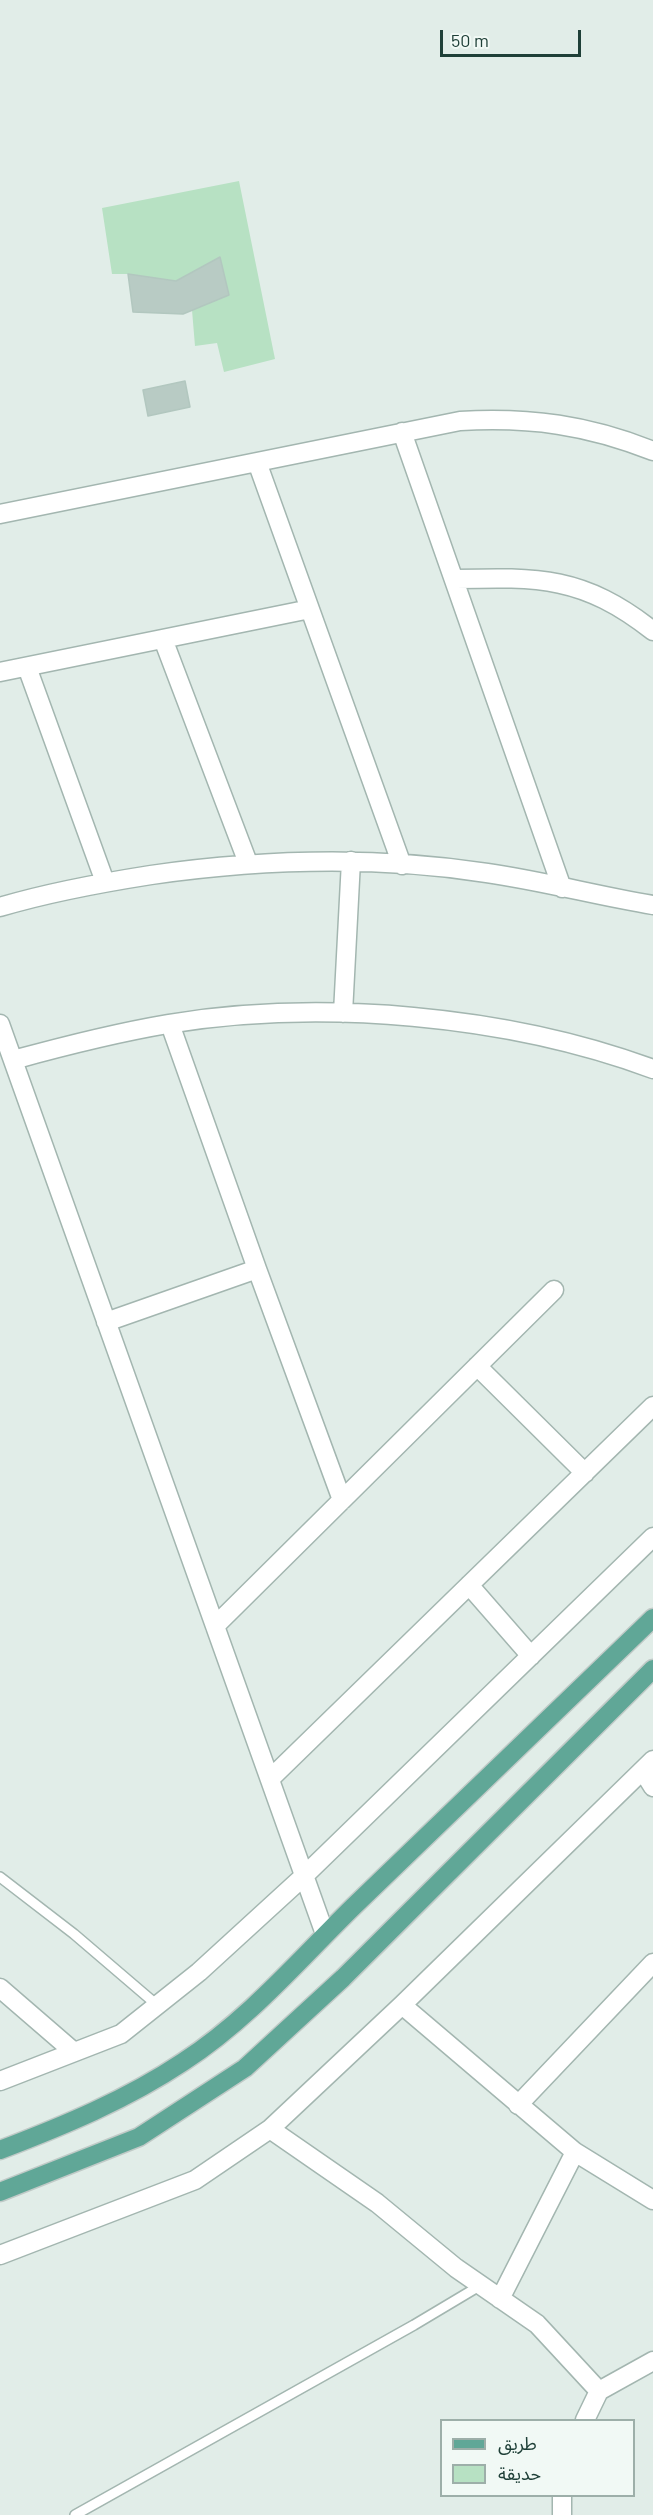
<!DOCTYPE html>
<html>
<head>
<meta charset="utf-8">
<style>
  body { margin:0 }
  #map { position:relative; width:653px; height:2515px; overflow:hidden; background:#e1ede8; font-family:Barlow,"Noto Sans Arabic",sans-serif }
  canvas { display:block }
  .legend { position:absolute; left:440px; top:2419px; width:195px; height:78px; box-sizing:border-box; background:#f1f9f5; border:2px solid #9dafa9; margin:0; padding:8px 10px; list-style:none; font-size:18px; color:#1f4038 }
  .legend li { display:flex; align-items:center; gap:12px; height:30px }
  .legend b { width:30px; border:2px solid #9dafa9 }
  .scale { position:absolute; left:440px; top:30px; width:141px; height:27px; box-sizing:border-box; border:3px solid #1f4038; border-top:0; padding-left:8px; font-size:18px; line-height:21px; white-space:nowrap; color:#1f4038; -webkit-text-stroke:4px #f1f9f5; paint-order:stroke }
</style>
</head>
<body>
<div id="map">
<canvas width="653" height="2515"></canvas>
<ul class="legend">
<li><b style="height:8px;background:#60a797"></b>طريق</li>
<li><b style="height:16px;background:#b7e1c3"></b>حديقة</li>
</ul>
<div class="scale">50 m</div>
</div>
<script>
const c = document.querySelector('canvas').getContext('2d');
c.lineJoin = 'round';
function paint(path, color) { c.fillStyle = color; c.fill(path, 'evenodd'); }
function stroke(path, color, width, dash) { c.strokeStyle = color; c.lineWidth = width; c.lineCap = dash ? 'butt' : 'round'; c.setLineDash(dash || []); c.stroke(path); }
const green = new Path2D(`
  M239,181L275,359L224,372L217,343L195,346L192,310L229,295L220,257L176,281L128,274H112L102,208Z`);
const building = new Path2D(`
  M220,257L229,295L183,314L133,312L128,274L176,281Z
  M185,381L190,407L148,416L143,390Z`);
const service = new Path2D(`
  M0,1877L74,1934L157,2005
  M75,2515L414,2325L481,2285`);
const minor = new Path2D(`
  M402,432L562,888
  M257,462L402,865
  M0,514L460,421C530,417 588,425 653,451
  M455,579C539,577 583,576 653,631
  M163,639L248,863
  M27,667L105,882
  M0,672L310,609
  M0,907C50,892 100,883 151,875C263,859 376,856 487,873C543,881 598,896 653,905
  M343,1013L351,861
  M0,1024L325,1934
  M170,1024L257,1269L342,1500
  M13,1060C64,1046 115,1033 168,1024C321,999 507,1015 653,1069
  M106,1322L257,1269
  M477,1366L585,1473
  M469,1585L531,1656
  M215,1626L554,1290
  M643,1771L653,1787
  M270,1779L653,1406
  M0,1988L74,2052
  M402,2005L575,2152L653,2200
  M0,2081L121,2034L199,1972L304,1876L653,1537
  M518,2105L653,1963
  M270,2129L377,2203L456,2268L537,2324L599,2391
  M0,2255L195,2180L270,2129L402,2005L653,1760
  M500,2299L575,2152
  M585,2420L599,2391L653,2361
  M562,2515V2496`);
const primary = new Path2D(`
  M0,2150C63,2126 126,2100 183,2062C248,2020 298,1961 353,1907C453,1811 553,1714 653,1618
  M0,2192L139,2137L245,2068L343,1978L653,1669`);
paint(green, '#b7e1c3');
paint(building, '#b8cbc4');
stroke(building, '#b2c7bf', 1.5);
stroke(service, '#a3b6b0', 12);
stroke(minor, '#a3b6b0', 21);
stroke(primary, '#c0cac7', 21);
stroke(service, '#fff', 9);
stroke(minor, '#fff', 18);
stroke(primary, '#60a797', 18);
</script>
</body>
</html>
